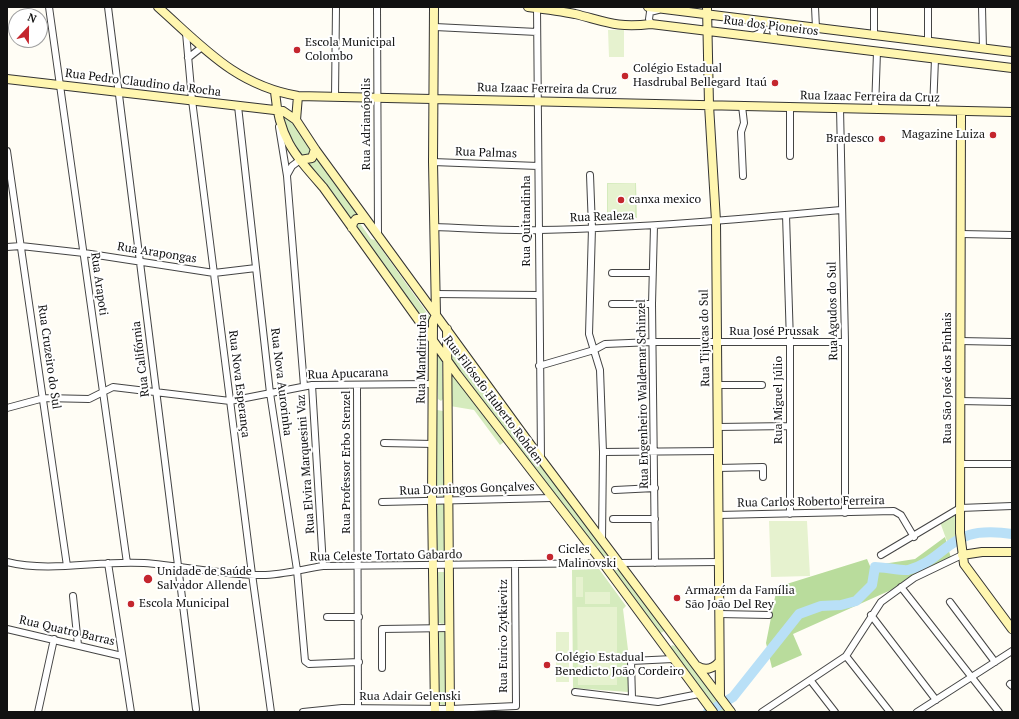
<!DOCTYPE html>
<html>
<head>
<meta charset="utf-8">
<style>
  body { margin:0 }
  #map { position:relative; width:1019px; height:719px; overflow:hidden; background:#fffdf5; font-family:"PT Serif",serif }
  canvas { display:block }
  .frame { position:absolute; inset:0; border:8px solid #111; pointer-events:none }
  .north { position:absolute; left:8px; top:8px; width:40px; height:40px; box-sizing:border-box; background:#fff; border:1px solid #a0a0a0; border-radius:50%; rotate:22deg; font-size:11px; font-weight:700; line-height:16px; text-align:center; color:#111 }
  .north::after { content:''; display:block; margin:auto; width:14px; height:18px; background:#c4262e; clip-path:polygon(50% 0,100% 100%,50% 72%,0 100%) }
</style>
</head>
<body>
<div id="map">
<canvas width="1019" height="719"></canvas>
<div class="frame"></div>
<div class="north">N</div>
</div>
<script>
const c = document.querySelector('canvas').getContext('2d');
c.lineJoin = 'round';
function paint(path, color) { c.fillStyle = color; c.fill(path, 'evenodd'); }
function stroke(path, color, width, dash) { c.strokeStyle = color; c.lineWidth = width; c.lineCap = dash ? 'butt' : 'round'; c.setLineDash(dash || []); c.stroke(path); }
function drawText(font, color, halo, rows, align = 'center') {
  c.font = font + ' "PT Serif",serif'; c.lineWidth = 4; c.setLineDash([]); c.textBaseline = 'middle'; c.strokeStyle = halo; c.fillStyle = color; for (const [text, x, y, turn = 0] of rows) {
    c.save(); c.translate(x, y); c.rotate((+turn || 0) * Math.PI / 180); c.textAlign = isNaN(turn) ? turn : align; if (halo) c.strokeText(text, 0, 0); c.fillText(text, 0, 0); c.restore();
  }
}
const green = new Path2D(`
  M288,114L311,150L310,154L301,156C293,143 285,130 282,115Z
  M317,158L358,215L350,219L307,166Z
  M607,183H636L637,218L607,220Z
  M359,222L371,239L375,240L430,317L429,331L354,225Z
  M449,342L610,556H601L448,356Z
  M436,352L442,360L443,399L441,401L438,399Z
  M454,376L504,442L500,445L474,410L450,406L451,377Z
  M437,410L443,411L446,495L441,497L436,495L435,444Z
  M442,503L445,505L447,558H436L435,507Z
  M958,513V539L948,544L940,522Z
  M599,569L626,606L623,609L629,658L628,692L573,688L572,570Z
  M611,570H620L665,630L663,632L660,633Z
  M436,572H447L446,623L442,624L437,622Z
  M442,631L447,633L446,704L443,705L438,703L437,633Z
  M672,645L675,646C692,668 710,689 728,712H717L670,649Z`);
const forest = new Path2D(`
  M945,537L951,558L920,577L793,634L802,655L772,668L766,643L777,587L867,559L870,566L915,559Z`);
const pitch = new Path2D(`
  M608,30H624V57H609Z
  M635,183V216L608,217V184Z
  M769,521H807L810,576L771,577Z
  M576,577H583V597H576Z
  M585,592H610V604H585Z
  M577,607H617V685H578Z
  M556,632H569V653H556Z
  M556,660H569V682H556Z`);
const river = new Path2D(`
  M708,712L733,697L799,614L821,606L841,605L856,601L872,585L875,567C883,567 903,571 908,570C934,564 946,542 969,535C981,531 1000,532 1012,534`);
const street = new Path2D(`
  M49,7L127,563
  M108,7L196,709
  M377,7L378,235
  M815,7L816,28
  M874,7V36
  M928,7V42
  M982,7L983,49
  M537,8L541,458
  M651,24L649,19L650,12L658,10
  M435,27L537,32
  M186,33L192,100L252,574L271,712
  M753,36L760,33L762,29L759,21
  M775,39L773,31L775,27L783,24
  M188,58L202,47
  M335,97L336,7
  M238,106L270,393L297,570L305,661L309,664L359,662
  M742,106L744,123L741,132L743,176
  M840,108L845,342V513
  M875,109L877,52
  M933,110L935,59
  M279,127L287,176L304,386
  M7,151L67,566
  M790,156V107
  M433,162L538,166
  M287,175L292,166L300,160
  M590,175L592,228L589,334L600,370L603,452L602,540
  M786,215L790,342V514
  M654,226L652,304L655,563
  M434,227C469,228 505,231 540,230C641,228 741,219 841,210
  M961,234L1012,235
  M7,247L21,246L84,253L214,273L256,268
  M612,273H652
  M435,294L539,295
  M612,304H652
  M960,341L1012,342
  M539,366L594,350L605,344L653,342H845
  M312,385L323,566
  M357,385L358,708
  M718,385H762
  M960,401L1012,402
  M7,408L44,398L89,399L113,387L230,401L312,385L433,384
  M718,427L790,426
  M384,443L433,444
  M603,452L718,451
  M960,464H1012
  M718,468L763,467V477
  M615,490L655,488
  M382,502L552,498
  M718,515L894,511L901,515L914,537
  M613,519H655
  M881,555L960,508L1012,506
  M7,562C52,573 98,560 144,563C183,566 223,575 262,575C282,575 303,569 323,566L719,562
  M108,563L131,712
  M901,587L999,712
  M73,596L78,645
  M950,602L995,662
  M719,614L769,615
  M871,615L936,700
  M327,617H359
  M7,629L122,656
  M846,656L890,712
  M382,668V629L450,628
  M811,681L835,712
  M1010,684L1012,686
  M575,692L658,702L699,694
  M632,698L631,661L673,659
  M38,712L54,639
  M303,712L342,708L451,709L516,706L515,564
  M762,712L846,656L881,602L914,578L962,555
  M917,712L1012,651`);
const secondary = new Path2D(`
  M158,7C203,47 235,85 298,96L1012,112
  M434,7L433,162L436,315L433,321L432,501L435,712
  M528,7C544,9 560,11 575,14C607,22 617,28 651,24L1012,68
  M648,7L1012,52
  M707,7L709,105L716,221L720,697
  M7,79L283,111L296,120
  M275,92C279,138 294,154 323,187L457,374L603,563L713,712
  M298,96L296,120L315,149L541,459L731,712
  M961,111L960,533L964,564L1012,629
  M300,160L312,158L315,149
  M352,228L353,223L356,219H365
  M447,329L450,712
  M962,555L982,552H1012
  M697,666C705,671 713,669 719,662`);
const markers = [
  [297,50,4,"#c4262e"],
  [625,76,4,"#c4262e"],
  [775,83,4,"#c4262e"],
  [993,135,4,"#c4262e"],
  [882,139,4,"#c4262e"],
  [621,200,4,"#c4262e"],
  [550,557,4,"#c4262e"],
  [148,579,5,"#c4262e"],
  [677,598,4,"#c4262e"],
  [131,604,4,"#c4262e"],
  [547,665,4,"#c4262e"]
];
const streetNames = [
  ["Rua dos Pioneiros",771,26,7],
  ["Rua Pedro Claudino da Rocha",143,83,7],
  ["Rua Izaac Ferreira da Cruz",547,89,1],
  ["Rua Izaac Ferreira da Cruz",870,97,1],
  ["Rua Adrianópolis",367,124,-90],
  ["Rua Palmas",486,153,2],
  ["Rua Realeza",602,217,-2],
  ["Rua Quitandinha",527,221,-90],
  ["Rua Arapongas",157,253,9],
  ["Rua Arapoti",99,284,82],
  ["Rua Agudos do Sul",833,311,-91],
  ["Rua José Prussak",774,332],
  ["Rua Tijucas do Sul",705,338,-91],
  ["Rua Cruzeiro do Sul",49,357,82],
  ["Rua Califórnia",141,359,-97],
  ["Rua Mandirituba",422,359,-89],
  ["Rua Apucarana",348,374,-2],
  ["Rua São José dos Pinhais",948,378,-90],
  ["Rua Nova Aurorinha",281,382,83],
  ["Rua Nova Esperança",239,384,83],
  ["Rua Engenheiro Waldemar Schinzel",643,394,-91],
  ["Rua Filósofo Huberto Rohden",493,400,53],
  ["Rua Miguel Júlio",779,400,-90],
  ["Rua Professor Erbo Stenzel",347,462,-90],
  ["Rua Elvira Marquesini Vaz",306,464,-94],
  ["Rua Domingos Gonçalves",467,489,-2],
  ["Rua Carlos Roberto Ferreira",811,502,-1],
  ["Rua Celeste Tortato Gabardo",386,556,-1],
  ["Rua Quatro Barras",67,631,13],
  ["Rua Eurico Zytkievitz",504,636,-90],
  ["Rua Adair Gelenski",410,697]
];
const poiNames = [
  ["Escola Municipal",305,43],
  ["Colombo",305,57],
  ["Colégio Estadual",633,69],
  ["Hasdrubal Bellegard",633,83],
  ["Itaú",767,83,"right"],
  ["Magazine Luiza",985,135,"right"],
  ["Bradesco",874,139,"right"],
  ["canxa mexico",629,200],
  ["Cicles",558,550],
  ["Malinovski",558,564],
  ["Unidade de Saúde",157,572],
  ["Salvador Allende",157,586],
  ["Armazém da Família",685,591],
  ["São João Del Rey",685,605],
  ["Escola Municipal",139,604],
  ["Colégio Estadual",555,658],
  ["Benedicto João Cordeiro",555,672]
];
paint(green, '#d5ebbd');
paint(forest, '#b9dc9c');
paint(pitch, '#e6f2cf');
stroke(river, '#b9e0f7', 10);
stroke(street, '#444', 8);
stroke(secondary, '#333', 10);
stroke(street, '#fff', 6);
stroke(secondary, '#fff6b0', 8);
for (const [x, y, r, color] of markers) { const dot = new Path2D(); dot.arc(x, y, r, 0, 2 * Math.PI); c.fillStyle = color; c.fill(dot); stroke(dot, '#fff', 1.5); }
drawText('12px', '#111', '#fff', streetNames);
drawText('12px', '#111', '#fff', poiNames, 'left');
</script>
</body>
</html>
